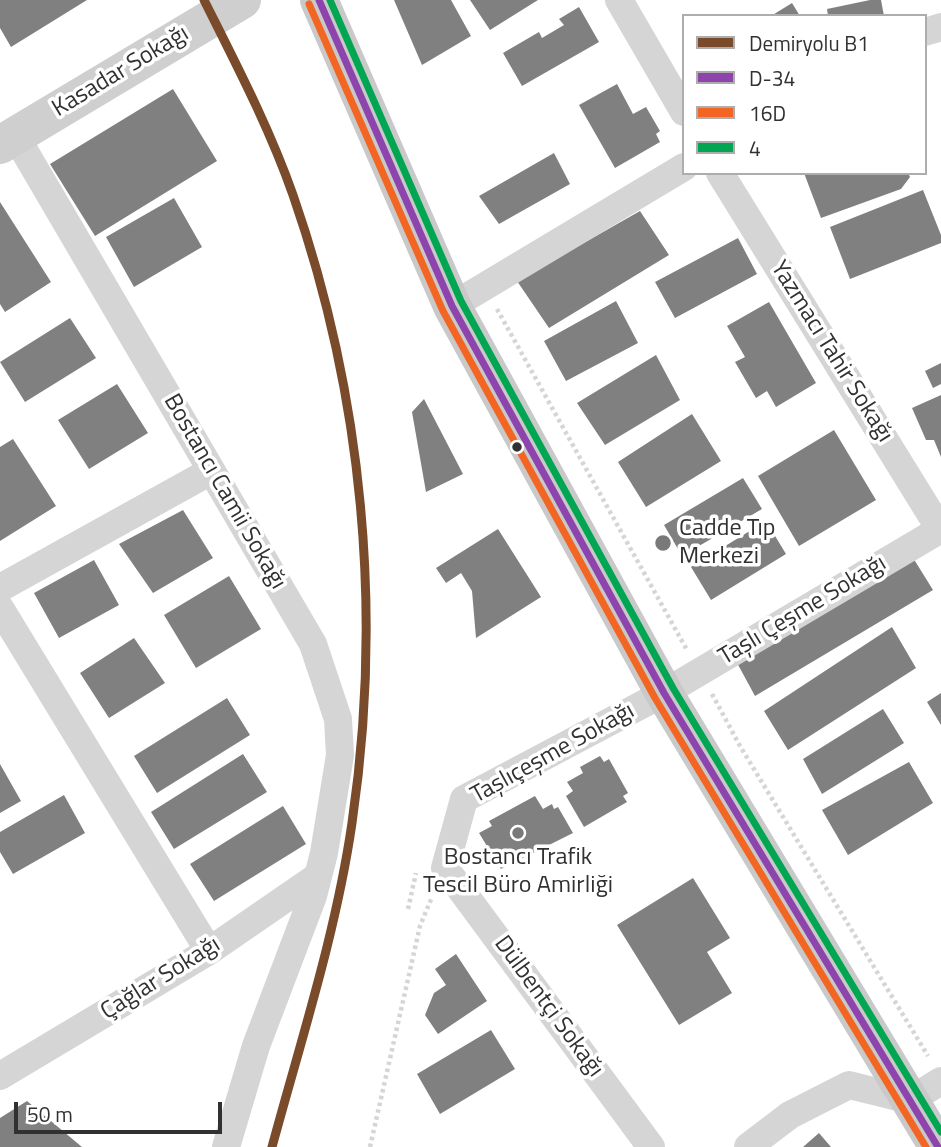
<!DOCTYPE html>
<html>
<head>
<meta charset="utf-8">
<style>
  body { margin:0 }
  #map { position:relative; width:941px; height:1147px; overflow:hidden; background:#fff; font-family:"Titillium Web",sans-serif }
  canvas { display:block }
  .legend { position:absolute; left:682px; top:14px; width:245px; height:161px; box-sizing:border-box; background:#fff; border:2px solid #adadad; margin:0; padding:9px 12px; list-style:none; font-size:21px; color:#313131 }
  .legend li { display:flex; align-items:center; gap:14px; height:35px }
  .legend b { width:35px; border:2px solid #adadad }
  .scale { position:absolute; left:14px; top:1102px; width:208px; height:32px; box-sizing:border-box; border:4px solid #313131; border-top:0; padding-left:9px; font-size:21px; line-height:24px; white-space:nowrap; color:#313131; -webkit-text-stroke:5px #fff; paint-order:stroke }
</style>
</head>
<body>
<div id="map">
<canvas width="941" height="1147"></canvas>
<ul class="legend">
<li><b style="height:9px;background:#7a4b2a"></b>Demiryolu B1</li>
<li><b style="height:9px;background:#8e44ad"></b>D-34</li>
<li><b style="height:9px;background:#f26522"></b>16D</li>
<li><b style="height:9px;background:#00a651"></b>4</li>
</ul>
<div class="scale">50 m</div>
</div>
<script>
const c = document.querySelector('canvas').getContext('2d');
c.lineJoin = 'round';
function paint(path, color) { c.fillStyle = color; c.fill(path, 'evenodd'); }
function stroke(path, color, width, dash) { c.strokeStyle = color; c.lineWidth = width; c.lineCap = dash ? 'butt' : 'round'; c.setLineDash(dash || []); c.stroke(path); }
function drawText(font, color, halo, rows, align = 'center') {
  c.font = font + ' "Titillium Web",sans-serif'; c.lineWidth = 7; c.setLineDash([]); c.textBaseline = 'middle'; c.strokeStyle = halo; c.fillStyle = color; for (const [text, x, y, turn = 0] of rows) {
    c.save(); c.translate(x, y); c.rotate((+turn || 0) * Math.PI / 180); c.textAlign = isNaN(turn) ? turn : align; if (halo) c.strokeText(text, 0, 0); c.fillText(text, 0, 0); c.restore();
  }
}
const building = new Path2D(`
  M0,0H87L11,47L0,28Z
  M394,0H451L471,36L422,65Z
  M470,0H538L490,30Z
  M870,0H881L884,16H828L827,9Z
  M792,3L800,16H771Z
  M579,7L599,42L522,86L503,53L539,32L542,38L564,25L559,19Z
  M617,84L633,114L646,107L660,131L656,134L660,142L615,168L579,105Z
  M173,89L217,161L95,236L50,164Z
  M554,153L570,184L499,224L479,196Z
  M804,173H908L910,177L901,189L821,218Z
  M923,190L941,235V243L850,279L830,227Z
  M174,198L202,247L134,287L106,237Z
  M0,202L51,282L5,312L0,304Z
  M640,211L669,255L549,328L517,281Z
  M738,238L757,274L675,318L655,282Z
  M616,301L638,343L566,381L544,341Z
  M769,302L816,383L776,407L767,391L756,398L735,362L745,357L727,326Z
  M70,318L96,358L25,402L0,362Z
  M656,355L680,400L605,445L577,403Z
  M941,363V384L933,388L925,371Z
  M117,384L148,433L89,469L58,420Z
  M941,395V457L934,440H926L912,408Z
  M424,399L463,474L426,492L412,412Z
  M692,414L721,461L646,507L618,462Z
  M834,430L876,500L799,546L758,476Z
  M13,439L56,506L0,541V447Z
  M743,478L762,509L682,556L664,525Z
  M183,510L213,558L153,593L119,544Z
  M766,521L786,554L711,600L691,567Z
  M498,529L541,597L476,638L472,591L461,573L446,583L436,568Z
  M910,553L933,590L755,696L736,661Z
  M94,560L119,605L59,638L34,593Z
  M229,576L261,629L196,668L164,615Z
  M892,627L916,668L788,750L764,711Z
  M134,638L165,683L109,718L80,673Z
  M941,693V725L927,702Z
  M227,698L250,735L157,793L134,756Z
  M883,709L904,743L822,794L803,759Z
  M243,754L267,792L174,849L151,812Z
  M600,756L604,762L609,759L628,793L623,796L627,802L584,827L566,796L573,791L567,782L583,773L580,767Z
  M909,762L933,803L848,855L822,810Z
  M0,764L21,801L0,813Z
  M64,795L85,833L13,874L0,852V832Z
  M535,796L543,809L552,804L554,809L558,807L573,833L501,869L479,833L492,826L489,821Z
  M283,806L306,844L214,901L190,864Z
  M693,878L730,938L707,952L732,993L679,1025L617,925Z
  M456,954L487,1001L438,1034L425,1015L434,993L446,985L435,969Z
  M491,1030L515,1069L440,1114L417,1074Z
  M27,1101L82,1147H0V1118Z
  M819,1133L831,1147H803Z`);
const path = new Path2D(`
  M497,309L687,650
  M712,694L740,746L928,1056
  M408,909L416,873
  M370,1147L420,926L432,897`);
const minor = new Path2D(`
  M619,0L684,112
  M925,32L941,27
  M15,135L313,644L338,719L340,755L324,853L313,896L256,1046L226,1147
  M720,173L941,531
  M452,306L684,167
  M0,588L211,471
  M0,608L209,951
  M0,1076L209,951L318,876
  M651,1147L445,868L464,799L664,693L941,529
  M748,1147L790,1115L849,1085L910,1100L941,1081`);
const secondary = new Path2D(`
  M0,145L242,0`);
const primary = new Path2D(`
  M319,0L452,306L664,693L938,1147`);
const bus1 = new Path2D(`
  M319,0L452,306L664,693L938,1147`);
const bus2 = new Path2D(`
  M309,4L443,311L655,698L926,1147`);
const bus3 = new Path2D(`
  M330,0L461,301L673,688L941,1132`);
const rail1 = new Path2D(`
  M204,0C236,64 269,127 293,195C363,396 383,612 352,823C336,933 301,1040 272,1147`);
const markers = [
  [517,447,6,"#313131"],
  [663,543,9,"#797979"],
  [518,833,7,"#797979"]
];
const streetNames = [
  ["Kasadar Sokağı",121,72,-31],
  ["Yazmacı Tahir Sokağı",831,352,58],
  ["Bostancı Camii Sokağı",224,492,60],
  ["Taşlı Çeşme Sokağı",803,611,-31],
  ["Taşlıçeşme Sokağı",553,754,-29],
  ["Çağlar Sokağı",161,979,-32],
  ["Dülbentçi Sokağı",548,1007,54]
];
const poiNames = [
  ["Cadde Tıp",679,529],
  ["Merkezi",679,557],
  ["Bostancı Trafik",518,858,"center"],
  ["Tescil Büro Amirliği",518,886,"center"]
];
paint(building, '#808080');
stroke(path, '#d5d5d5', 4.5, [3.5, 3.5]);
stroke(minor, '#d5d5d5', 28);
stroke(secondary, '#cfcfcf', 38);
stroke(primary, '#c9c9c9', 38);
stroke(bus1, '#8e44ad', 7);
stroke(bus2, '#f26522', 7);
stroke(bus3, '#00a651', 7);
stroke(rail1, '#7a4b2a', 9);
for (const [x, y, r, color] of markers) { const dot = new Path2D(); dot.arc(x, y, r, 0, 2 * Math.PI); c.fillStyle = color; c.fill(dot); stroke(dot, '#fff', 2.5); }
drawText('24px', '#313131', '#fff', streetNames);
drawText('24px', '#313131', '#fff', poiNames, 'left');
</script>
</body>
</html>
